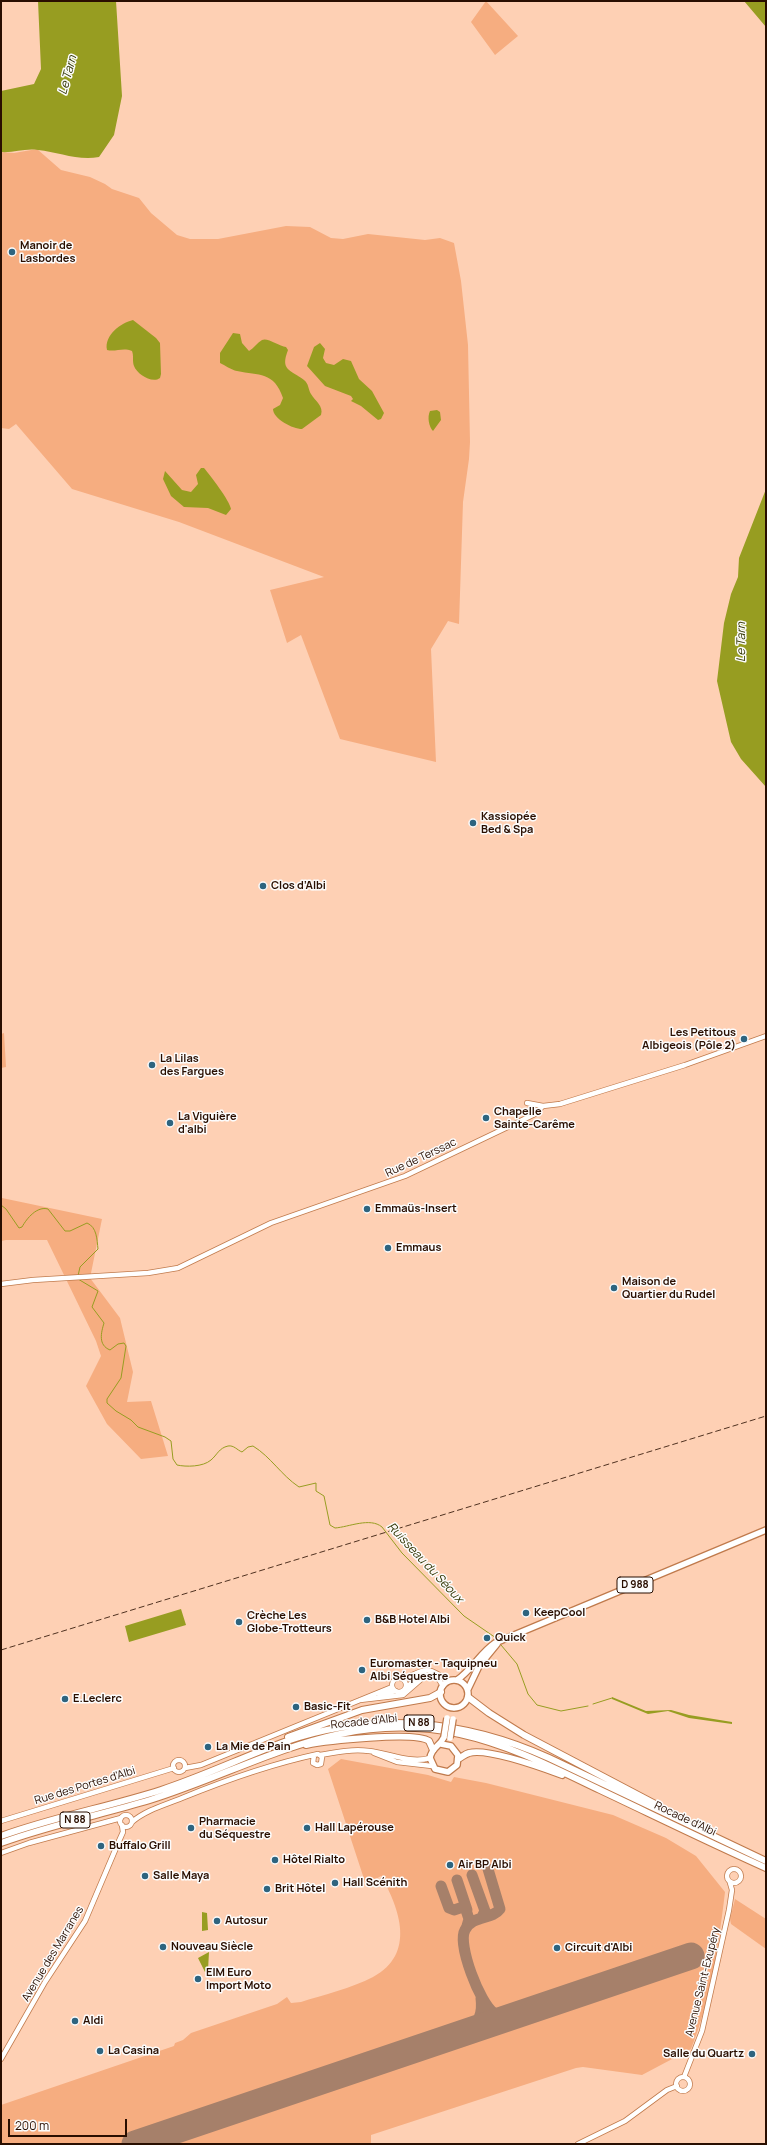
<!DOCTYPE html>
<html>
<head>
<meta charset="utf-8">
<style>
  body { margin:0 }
  #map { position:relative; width:767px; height:2145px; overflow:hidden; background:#fed0b4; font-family:Manrope,sans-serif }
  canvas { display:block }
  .frame { position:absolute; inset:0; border:2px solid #290e00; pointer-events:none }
  .scale { position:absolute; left:8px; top:2119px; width:119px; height:18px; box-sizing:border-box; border:2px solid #290e00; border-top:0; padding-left:5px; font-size:12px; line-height:14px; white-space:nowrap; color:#290e00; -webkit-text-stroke:3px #fcfcfc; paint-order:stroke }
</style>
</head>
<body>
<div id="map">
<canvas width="767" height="2145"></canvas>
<div class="frame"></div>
<div class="scale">200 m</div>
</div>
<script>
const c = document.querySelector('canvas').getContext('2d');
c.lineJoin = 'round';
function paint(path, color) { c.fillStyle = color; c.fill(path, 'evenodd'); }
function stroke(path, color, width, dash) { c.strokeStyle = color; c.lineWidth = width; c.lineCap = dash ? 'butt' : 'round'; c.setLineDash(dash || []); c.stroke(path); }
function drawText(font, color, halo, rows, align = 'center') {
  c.font = font + ' Manrope,sans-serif'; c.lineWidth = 3; c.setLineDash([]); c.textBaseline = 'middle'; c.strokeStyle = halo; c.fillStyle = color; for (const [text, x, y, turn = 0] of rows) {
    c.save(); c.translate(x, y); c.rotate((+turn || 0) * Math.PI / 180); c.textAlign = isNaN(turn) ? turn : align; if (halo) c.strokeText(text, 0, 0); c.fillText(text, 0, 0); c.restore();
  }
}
const green = new Path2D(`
  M486,1L518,36L495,55L471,22Z
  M37,149L61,170L90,177L105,184L112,189L139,198L151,213L177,235L190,239H218L286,226L310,227L331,238L343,239L368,234L425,240L440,238L454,243L461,281L468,345L470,442L469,459L463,502L459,624L448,621L431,649L436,762L340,739L301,635L287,643L270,590L324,577L179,522L72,489L16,424L9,429L1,428V152L14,153Z
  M4,1033L6,1067L1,1068V1034Z
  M1,1194L2,1198L102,1219L90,1278L120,1318L133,1372L127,1402L151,1401L168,1456L141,1459L107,1424L86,1386L101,1356L96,1341L47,1240H6L1,1241Z
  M341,1759L428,1775L451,1782L454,1777L486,1783L613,1815L666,1838L696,1856L725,1892C719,1943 710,2002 691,2049L642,2075L583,2067L576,2068L371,2135V2144H1V2105L174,2046L175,2043L183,2040L191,2033L277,2004L287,1997L291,2003L301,2002C323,1995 352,1988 373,1977C416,1954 400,1909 381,1876L366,1885L328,1769Z
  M735,1899L766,1919V1949L731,1924L730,1919Z`);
const water = new Path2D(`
  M38,1H116L122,96L114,135L99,157C78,161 58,152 38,150C25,148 14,153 1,152V91L34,84L41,69Z
  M744,1H766V27Z
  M133,320L156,338L160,343L161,374L160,378C152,384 137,374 134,366C132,361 134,356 132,351C123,347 116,352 107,350C104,335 121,323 133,320Z
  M233,333L240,334L242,343L249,351C254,348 257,343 262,340C267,337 279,346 286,347L288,350C280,371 290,369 304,380C309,384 308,389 311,394C315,401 324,406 321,415L302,429C293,429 273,419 273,409L280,405L283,398C274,371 259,376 237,371C231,370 225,365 220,363V353Z
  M320,343L325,349L323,358L326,363L334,365L343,359L351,361L359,379L372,391L384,413L381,419L378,420L361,406L351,401L353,399L351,396L325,386L307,366L314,347Z
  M437,410L440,412L441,420L433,431C429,427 427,417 430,411Z
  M201,468H204C210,475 230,501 231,509L226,515L208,508L184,507L171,496L163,479L165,471L182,490L191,492L198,484L196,475Z
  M766,489V787L741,759L731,742L717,681L724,623L731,594L738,577L739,558Z
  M181,1609L186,1625L129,1642L125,1626Z
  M612,1697L646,1711L671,1710L689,1715L732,1722V1724L689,1718L668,1711L648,1714L612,1699Z
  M202,1912L207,1913L208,1930L202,1931Z
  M209,1952L208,1970L205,1972L198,1958Z`);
const stream = new Path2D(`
  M1,1205L6,1209L19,1228L22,1227C27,1218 37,1206 48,1209L65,1231H70L87,1223C97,1227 97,1240 98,1249L80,1267L78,1276
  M78,1279L98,1291L92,1307L104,1323C101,1333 98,1345 110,1350L118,1344L124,1343L126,1346L121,1378L107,1399V1403L116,1411L131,1420L138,1427L165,1437L171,1441L173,1459L177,1465C186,1467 203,1467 211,1460C217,1455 219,1448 228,1446C234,1445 237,1450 242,1452L248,1447L253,1446C271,1457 281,1475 299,1487L316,1483V1491L324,1496L330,1525L335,1528C349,1527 370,1517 382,1527L402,1553L464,1616L496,1638
  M501,1645L517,1664L528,1694L537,1705L561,1711L588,1706
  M593,1704L612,1698`);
const taxiway = new Path2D(`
  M488,1869L500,1909C492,1920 472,1915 465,1930C457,1944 480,2004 494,2013C501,2019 509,2016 517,2015
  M472,1875L485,1911L482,1917
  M457,1880L467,1910
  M441,1886L449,1908L454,1910L463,1907L466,1910L469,1919L467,1926
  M467,2032C479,2023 483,2013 481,1998`);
const runway = new Path2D(`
  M135,2144L691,1956`);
const minor = new Path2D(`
  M527,1103L543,1106
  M1,1284L33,1280L148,1273L178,1268L271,1223L405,1176L535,1114L543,1106L560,1104L685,1065L766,1036
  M392 1685a7 7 0 1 1 14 0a7 7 0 1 1-14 0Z
  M403,1679C428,1669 425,1665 449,1681
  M406,1687L420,1677L426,1675H436L443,1686
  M379,1694L396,1691
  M360,1700L403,1695L426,1675
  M374,1753L397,1762L432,1766
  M320,1755C337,1752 352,1749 369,1751C389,1753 410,1764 430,1758
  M173 1766a6 6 0 1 1 12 0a6 6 0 1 1-12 0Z
  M185,1768L201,1765L392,1687
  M120 1821a6 6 0 1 1 12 0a6 6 0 1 1-12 0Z
  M1,1821L174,1768
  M132,1822C146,1810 165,1805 182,1798C226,1780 271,1764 318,1754L322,1757L321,1764L317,1765L313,1763L314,1755
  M1,1853L29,1843L121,1818
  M727 1876a7 7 0 1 1 14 0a7 7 0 1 1-14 0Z
  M1,2059L45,1982L85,1921L119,1841L123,1832L122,1825
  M676 2084a7 7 0 1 1 14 0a7 7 0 1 1-14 0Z
  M684,2077L702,2031L729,1910L732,1890L730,1883
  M578,2144L625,2121L667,2090L677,2086`);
const major = new Path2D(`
  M457,1680C472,1670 480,1653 495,1643L766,1530
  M440 1694a14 14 0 1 1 28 0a14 14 0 1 1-28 0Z
  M468,1689L479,1666L497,1644
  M441,1744L451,1746L458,1755L457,1765L448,1772L435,1769L430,1758C432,1746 440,1747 444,1737`);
const highway = new Path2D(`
  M468,1697L489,1713L524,1735L657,1805
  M288,1737L362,1710L430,1698L441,1692
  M306,1745C325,1741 415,1731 429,1741L433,1750
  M458,1759C462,1757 465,1754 469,1753C487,1748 543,1768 562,1775
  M1,1836C53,1817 108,1807 161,1790C204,1776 245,1756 287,1741C375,1711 465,1720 549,1758L766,1861
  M1,1843C50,1825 100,1815 150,1800C258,1766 340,1708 460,1734C510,1745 554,1768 600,1790C655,1816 710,1843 766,1868`);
const rail = new Path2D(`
  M1,1650L766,1416`);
const majorBridge = new Path2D(`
  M444,1737L447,1718
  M450,1738L453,1719`);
const markers = [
  [12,252,4,"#2e647f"],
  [473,823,4,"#2e647f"],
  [263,886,4,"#2e647f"],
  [744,1039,4,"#2e647f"],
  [152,1065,4,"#2e647f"],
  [486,1118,4,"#2e647f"],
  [170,1123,4,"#2e647f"],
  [367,1209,4,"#2e647f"],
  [388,1248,4,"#2e647f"],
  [614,1288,4,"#2e647f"],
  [526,1613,4,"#2e647f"],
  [367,1620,4,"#2e647f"],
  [239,1622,4,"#2e647f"],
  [487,1638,4,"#2e647f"],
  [362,1670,4,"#2e647f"],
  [65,1699,4,"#2e647f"],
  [296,1707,4,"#2e647f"],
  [208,1747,4,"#2e647f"],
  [191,1828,4,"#2e647f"],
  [307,1828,4,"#2e647f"],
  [101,1846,4,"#2e647f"],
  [275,1860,4,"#2e647f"],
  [450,1865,4,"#2e647f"],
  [145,1876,4,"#2e647f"],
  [335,1883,4,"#2e647f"],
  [267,1889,4,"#2e647f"],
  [217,1921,4,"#2e647f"],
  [163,1947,4,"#2e647f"],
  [557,1948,4,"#2e647f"],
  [198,1979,4,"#2e647f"],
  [75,2021,4,"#2e647f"],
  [100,2051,4,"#2e647f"],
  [752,2054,4,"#2e647f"]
];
const shields = [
  [635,1585,36],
  [419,1723,30],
  [75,1820,30]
];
const shieldNames = [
  ["D 988",635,1585],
  ["N 88",419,1723],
  ["N 88",75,1820]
];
const poiNames = [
  ["Manoir de",20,246],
  ["Lasbordes",20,259],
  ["Kassiopée",481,817],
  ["Bed & Spa",481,830],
  ["Clos d’Albi",271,886],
  ["Les Petitous",736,1033,"right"],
  ["Albigeois (Pôle 2)",736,1046,"right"],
  ["La Lilas",160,1059],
  ["des Fargues",160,1072],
  ["Chapelle",494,1112],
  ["Sainte-Carême",494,1125],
  ["La Viguière",178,1117],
  ["d'albi",178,1130],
  ["Emmaüs-Insert",375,1209],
  ["Emmaus",396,1248],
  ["Maison de",622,1282],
  ["Quartier du Rudel",622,1295],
  ["KeepCool",534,1613],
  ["Crèche Les",247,1616],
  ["Globe-Trotteurs",247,1629],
  ["B&B Hotel Albi",375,1620],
  ["Quick",495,1638],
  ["Euromaster - Taquipneu",370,1664],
  ["Albi Séquestre",370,1677],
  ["E.Leclerc",73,1699],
  ["Basic-Fit",304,1707],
  ["La Mie de Pain",216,1747],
  ["Pharmacie",199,1822],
  ["du Séquestre",199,1835],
  ["Hall Lapérouse",315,1828],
  ["Buffalo Grill",109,1846],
  ["Hôtel Rialto",283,1860],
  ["Air BP Albi",458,1865],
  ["Salle Maya",153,1876],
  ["Hall Scénith",343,1883],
  ["Brit Hôtel",275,1889],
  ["Autosur",225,1921],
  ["Nouveau Siècle",171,1947],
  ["Circuit d'Albi",565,1948],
  ["EIM Euro",206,1973],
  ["Import Moto",206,1986],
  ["Aldi",83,2021],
  ["La Casina",108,2051],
  ["Salle du Quartz",744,2054,"right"]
];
const streetNames = [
  ["Rue de Terssac",421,1158,-25],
  ["Rocade d'Albi",364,1722,-6],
  ["Rue des Portes d'Albi",85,1786,-17],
  ["Rocade d'Albi",685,1819,25],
  ["Avenue des Marranes",53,1954,-59],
  ["Avenue Saint-Exupéry",703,1982,-76]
];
const waterNames = [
  ["Le Tarn",68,75,-75],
  ["Le Tarn",742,642,-90],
  ["Ruisseau du Séoux",425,1563,47]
];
paint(green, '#f6ad80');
paint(water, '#979d21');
stroke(stream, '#979d21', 1);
stroke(taxiway, '#a6806a', 11);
stroke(runway, '#a6806a', 27);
stroke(minor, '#c07a4c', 6);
stroke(major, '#c07a4c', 8);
stroke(highway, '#c07a4c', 8);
stroke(minor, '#fff', 4.5);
stroke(major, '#fff', 5.5);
stroke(highway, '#fff', 6);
stroke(rail, '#4f3120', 1, [6, 3]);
stroke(majorBridge, '#c07a4c', 8, []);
stroke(majorBridge, '#fff', 5.5);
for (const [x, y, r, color] of markers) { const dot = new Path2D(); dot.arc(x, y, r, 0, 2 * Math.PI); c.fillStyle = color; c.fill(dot); stroke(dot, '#fcfcfc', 1.5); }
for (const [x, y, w] of shields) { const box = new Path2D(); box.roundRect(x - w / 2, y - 8, w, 16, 3); c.fillStyle = '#fcfcfc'; c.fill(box); stroke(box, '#290e00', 1); }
drawText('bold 10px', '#290e00', null, shieldNames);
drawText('bold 11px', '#290e00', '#fcfcfc', poiNames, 'left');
drawText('11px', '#290e00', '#fcfcfc', streetNames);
drawText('italic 12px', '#353806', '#fcfcfc', waterNames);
</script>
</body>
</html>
